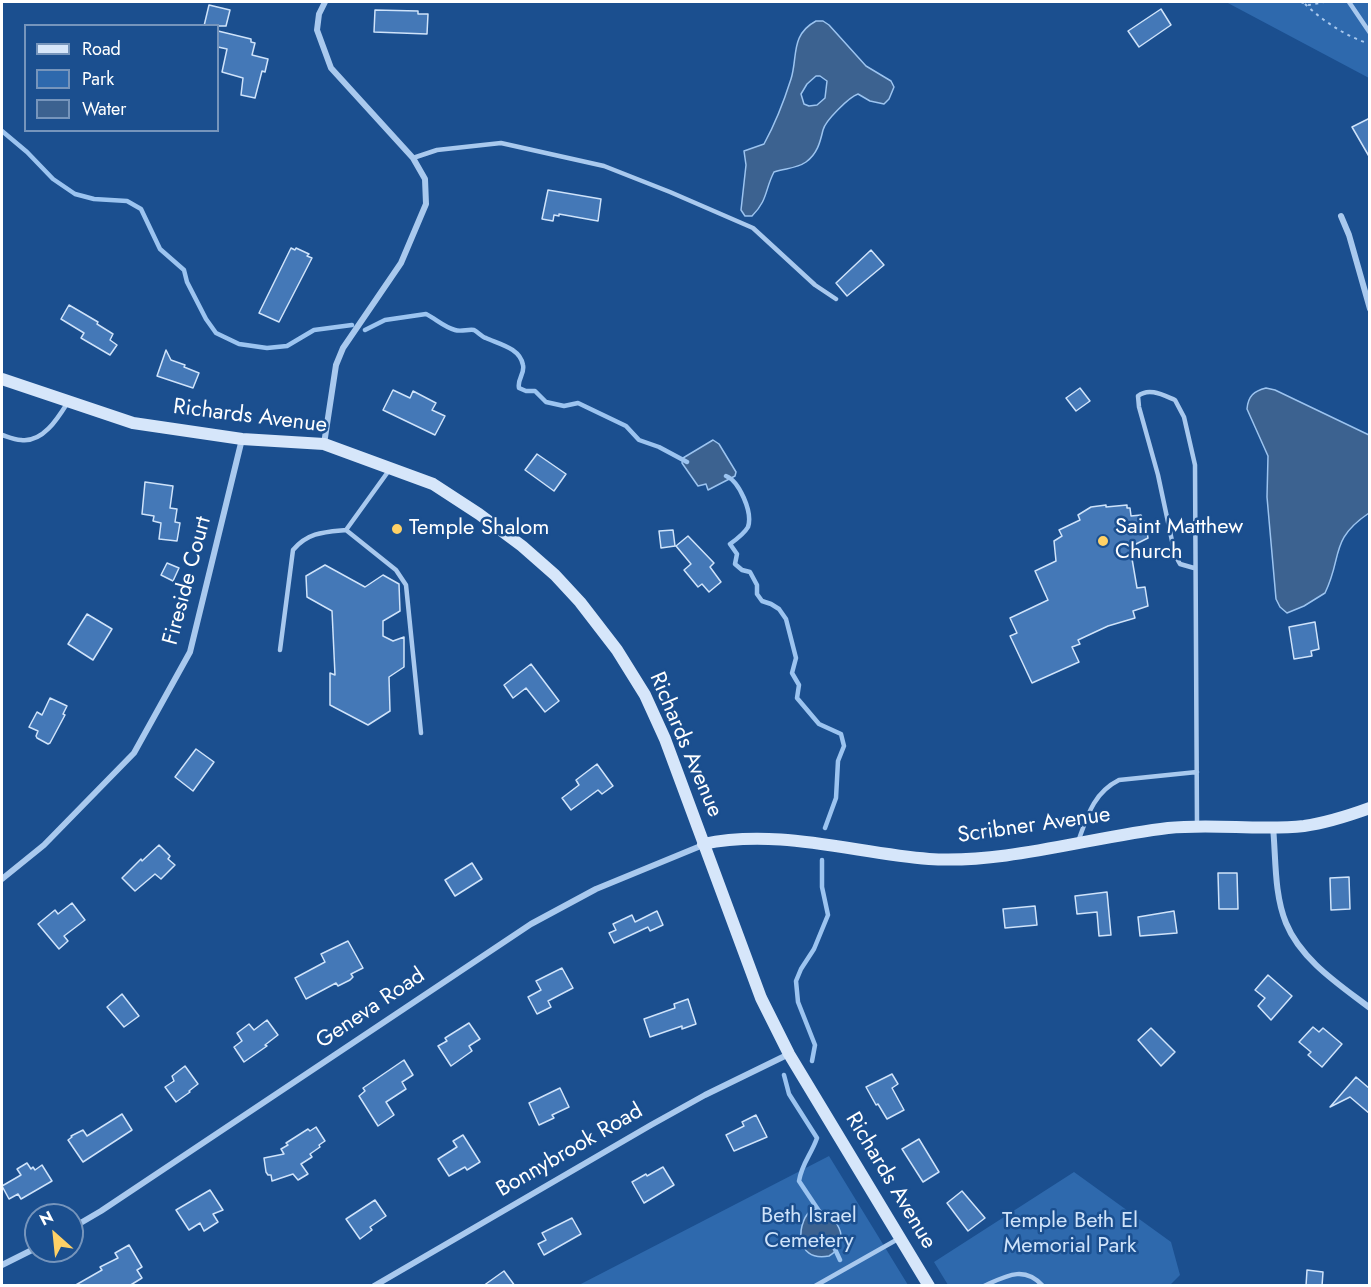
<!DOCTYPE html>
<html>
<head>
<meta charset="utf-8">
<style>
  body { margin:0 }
  #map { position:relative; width:1371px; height:1287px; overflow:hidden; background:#1b4f8f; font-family:Jost,sans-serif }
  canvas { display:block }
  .frame { position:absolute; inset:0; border:3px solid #fff; pointer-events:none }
  .legend { position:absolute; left:24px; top:24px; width:195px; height:108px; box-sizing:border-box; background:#1b4f8f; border:2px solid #7695bc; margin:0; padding:8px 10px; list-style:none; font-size:18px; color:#fff }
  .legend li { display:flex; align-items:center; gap:12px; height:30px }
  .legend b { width:30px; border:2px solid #7695bc }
  .north { position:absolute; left:24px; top:1203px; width:60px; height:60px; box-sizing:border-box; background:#1b4f8f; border:2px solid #7695bc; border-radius:50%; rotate:333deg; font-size:16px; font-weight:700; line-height:24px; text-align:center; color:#fff }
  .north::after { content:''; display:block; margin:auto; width:21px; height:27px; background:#ffd166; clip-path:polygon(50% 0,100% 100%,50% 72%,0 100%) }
</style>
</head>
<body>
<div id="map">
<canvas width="1371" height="1287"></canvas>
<div class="frame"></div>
<ul class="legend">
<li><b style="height:8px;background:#d6e6fa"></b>Road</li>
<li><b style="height:16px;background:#2e69ad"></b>Park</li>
<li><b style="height:16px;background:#3c6290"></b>Water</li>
</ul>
<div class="north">N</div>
</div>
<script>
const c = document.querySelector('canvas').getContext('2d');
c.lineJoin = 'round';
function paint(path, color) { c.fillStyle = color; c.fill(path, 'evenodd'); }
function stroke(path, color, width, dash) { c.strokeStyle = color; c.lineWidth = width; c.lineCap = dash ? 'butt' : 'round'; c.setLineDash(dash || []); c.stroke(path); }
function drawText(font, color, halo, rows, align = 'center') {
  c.font = font + ' Jost,sans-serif'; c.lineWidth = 5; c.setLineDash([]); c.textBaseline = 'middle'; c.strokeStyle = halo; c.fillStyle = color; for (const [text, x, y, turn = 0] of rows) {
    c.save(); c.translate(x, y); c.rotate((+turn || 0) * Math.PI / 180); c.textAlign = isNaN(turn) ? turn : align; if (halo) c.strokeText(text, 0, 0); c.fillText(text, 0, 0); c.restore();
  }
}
const green = new Path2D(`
  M1226,2H1369V78Z
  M829,1156L908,1285L577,1286Z
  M1074,1172L1171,1242L1180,1275L1169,1286L948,1285L934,1262Z`);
const water = new Path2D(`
  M816,21H823L829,25L866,66L891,81L894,87L889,99L884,104L870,101L858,94C849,97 825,121 823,130C820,143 817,154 806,162C796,169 785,168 774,172C765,189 768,200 752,216H745L741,210L746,165L744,151L764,144C775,124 784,101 791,79C798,57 790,35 816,21ZM816,76H820L827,81L825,98L817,105L809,106L804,104L801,94L807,84Z
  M1266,388L1275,390L1369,435V513C1329,540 1343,556 1325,593L1304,606L1287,613L1280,607L1276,599L1267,497L1268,456L1247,409C1248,396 1254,391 1266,388Z
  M713,440L719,444L736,472L735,476L708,490L706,484L698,486L682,463L683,458Z
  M813,1209C836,1212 854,1241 829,1256C792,1263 797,1218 813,1209Z`);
const stream = new Path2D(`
  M2,131L27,152L53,179L75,194L94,199L127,201L141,209L160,249L184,270L187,282L206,319L216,333L239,344L267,348L287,346L314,330L352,325
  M365,330L385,320L426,314C436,319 444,327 455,330C461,332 468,329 474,330C478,332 482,337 486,338C499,344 520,348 523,365C525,374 517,379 519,388L526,391H535L546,402L564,406L578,403L626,426L639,440L659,447L687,462
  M726,476C739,481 753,512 748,527C744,534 737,539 730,544L737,554L735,564L742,570L750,572L757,585V594L762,601L771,604L779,609L786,619L796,658L792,673L799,685L797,698L819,724L841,734L844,746L838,761L836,798L825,828
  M812,1061L815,1045L798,1002L796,981L801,969L814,949L828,915L822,887V860
  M784,1075L789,1094L817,1138C811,1155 802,1163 799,1181L821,1214
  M834,1247L840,1260`);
const building = new Path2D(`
  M209,5L230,10L226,26H204Z
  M1161,9L1171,25L1139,47L1128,31Z
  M375,10L418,11V14H428L427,34L374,32Z
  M218,31L251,39V42L255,43L252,55L268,59L265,72L262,71L255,98L241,95L243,78L222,72L227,49L218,47Z
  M1370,118V158L1352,127Z
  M548,190L601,199L598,221L559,214V216L554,215L553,221L542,219Z
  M291,248L295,250L296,248L309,254L307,256L312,258L279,322L259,313Z
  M871,250L884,265L847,296L836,283Z
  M69,305L98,322L97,324L113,334L110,340L117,345L110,355L81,338L84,333L61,319Z
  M166,350L171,360L185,365L184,367L199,373L193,388L157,376Z
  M1080,388L1090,401L1076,411L1066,398Z
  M393,390L410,398L413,391L436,403L432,410L445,416L435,435L383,410Z
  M537,454L566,474L554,491L525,470Z
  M145,482L173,486L170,508L177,509L175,522L180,523L177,541L159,539L161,523L153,521L154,516L142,514Z
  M1106,505V507L1127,505V508H1130L1131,516L1141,515L1146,526L1148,538L1130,547L1137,588L1145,587L1148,606L1133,611L1135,618L1108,626L1078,640L1080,644L1072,647L1079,662L1032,683L1010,636L1017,633L1010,618L1048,600L1035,571L1056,561L1054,541L1062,536L1059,530L1080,520L1078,515L1091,507Z
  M673,530L675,546L661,548L659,531Z
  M688,536L714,563L710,567L721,582L709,592L702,584L698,587L684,570L691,564L676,546Z
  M167,563L179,568L173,581L161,575Z
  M325,565L365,587L383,575L399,584L400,611L383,621V636L393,641L404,637V667L389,677L390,711L368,725L330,705V673L335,675L332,611L307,597L306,576Z
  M87,614L112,629L93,660L68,644Z
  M1315,622L1319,649L1311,651L1312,656L1294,659L1289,627Z
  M531,664L559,701L545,712L526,688L513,698L504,685Z
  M50,698L67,706L63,714L65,715L50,743L48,744L37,738L36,736L38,731L29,727L37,712L42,715Z
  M196,749L214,762L193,791L175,777Z
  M597,764L613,786L602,794L598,790L571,810L562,798L579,785L576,780Z
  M159,845L170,856L168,859L175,865L161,879L155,874L135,891L122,878L141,859L142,861Z
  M472,863L482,879L455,896L445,880Z
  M1218,873H1237L1238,909H1219Z
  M1349,877L1350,909L1331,910L1330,878Z
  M1107,892L1111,935L1099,936L1097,912L1077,914L1075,896Z
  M72,903L85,920L64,936L68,941L59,949L38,924L55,910L58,914Z
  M1035,906L1037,925L1005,928L1003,909Z
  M657,911L663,925L650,931L648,927L614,943L609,933L616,930L613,924L632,915L635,922Z
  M1174,911L1177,933L1140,936L1138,917Z
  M348,941L363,968L351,974L353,977L350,980L338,986L336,983L306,999L295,978L325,962L321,954Z
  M562,968L573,988L548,1001L551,1007L537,1014L528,997L541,990L536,981Z
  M1268,975L1292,996L1271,1020L1258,1006L1265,998L1255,990Z
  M122,994L139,1016L124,1027L107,1007Z
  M688,999L696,1024L682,1029V1026L650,1037L644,1019L675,1008L674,1004Z
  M267,1020L278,1035L265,1045L267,1046L244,1062L234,1047L242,1041L237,1033L249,1024L254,1030Z
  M469,1023L480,1039L469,1046L472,1051L451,1066L438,1046L447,1041L445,1038Z
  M1313,1027L1319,1032L1323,1028L1342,1044L1322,1067L1308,1055L1311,1052L1299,1042Z
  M1151,1028L1175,1052L1161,1066L1138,1040Z
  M404,1060L413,1075L402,1082L406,1089L386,1102L394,1115L378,1126L359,1096L365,1091L363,1088Z
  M185,1066L198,1084L189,1091L190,1092L176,1102L165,1087L174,1081L172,1076Z
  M892,1074L898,1084L892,1088L904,1110L887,1119L878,1104L876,1105L866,1087Z
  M1356,1077L1370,1089V1114L1350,1097L1330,1107Z
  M560,1088L569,1107L552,1115L554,1118L539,1125L529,1103Z
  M122,1114L132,1130L83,1162L68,1140L72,1137L71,1136L83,1130L87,1136Z
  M756,1115L767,1137L734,1151L726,1135L744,1126L742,1122Z
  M316,1127L325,1141L319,1145L320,1147L310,1154L312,1157L301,1164L308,1174L298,1180L293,1174L272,1181L271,1175H268L266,1172L264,1158L284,1154L281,1149L288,1145L286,1143L308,1129L310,1131Z
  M463,1135L480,1162L467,1170L465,1167L449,1176L438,1159L457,1147L453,1141Z
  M919,1139L939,1172L923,1182L902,1149Z
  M27,1163L31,1169L33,1167L35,1170L42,1165L52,1181L21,1199L18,1194L9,1199L2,1186L21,1175L17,1169Z
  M663,1167L674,1185L644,1203L632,1182L646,1174L647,1176Z
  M210,1190L223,1210L213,1214L218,1222L204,1231L200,1223L189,1230L176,1210Z
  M962,1191L985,1218L968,1231L947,1203Z
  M375,1200L386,1216L370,1227L372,1230L360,1239L346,1219Z
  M572,1218L581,1234L544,1255L538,1244L546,1240L542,1233Z
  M129,1245L142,1267L137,1270L142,1278L129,1286H74L102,1270L100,1267L118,1258L115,1253Z
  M1307,1270L1323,1272L1322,1286H1306Z
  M504,1271L515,1286H483Z`);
const path = new Path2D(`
  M1301,2L1309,5L1324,2
  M1305,4C1323,21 1345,36 1370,44`);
const lane = new Path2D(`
  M1349,2L1370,33
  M413,158L437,150L501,143L604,166L670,192L753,228L815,285L836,299
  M2,435C8,437 14,440 21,440C43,443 58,418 68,402
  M390,469L346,530L396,570L406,585L421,733
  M1194,568L1180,564L1175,555L1158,475L1139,407L1138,396C1149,387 1163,395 1175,400L1184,417L1195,465L1197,826
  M280,650L293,550C308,532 325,532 346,530
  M1078,842C1087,817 1093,793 1119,780L1197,772
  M815,1286L898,1239
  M984,1286C1006,1276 1024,1265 1043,1286`);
const street = new Path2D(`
  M1341,216L1349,235L1370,309
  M324,444L336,365L343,348L401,263L426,204L425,179L413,158L331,68L317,30L319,14L325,2
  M1273,827C1276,858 1274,894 1286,923C1301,960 1340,985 1370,1008
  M2,879L44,845L134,753L190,652L242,439
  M72,1228L101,1211L531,924L596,889L703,845
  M2,1265L36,1248
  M374,1286L651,1125L705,1095L789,1054`);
const secondary = new Path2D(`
  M2,379L133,423L242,439L324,444L433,484L479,514L522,546L555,575L580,602L617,650L645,695L665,739L761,998L789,1054L929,1286
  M703,844C779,828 854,853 929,859C1006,864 1091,837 1168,828C1213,823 1259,831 1304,826C1326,823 1348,816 1370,808`);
const markers = [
  [397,529,6,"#ffd166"],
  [1103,541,6,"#ffd166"]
];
const streetNames = [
  ["Richards Avenue",250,417,7],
  ["Fireside Court",188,581,-75],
  ["Richards Avenue",685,745,67],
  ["Scribner Avenue",1034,826,-8],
  ["Geneva Road",371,1009,-34],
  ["Bonnybrook Road",570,1151,-30],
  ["Richards Avenue",890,1181,59]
];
const poiNames = [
  ["Saint Matthew",1115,528],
  ["Church",1115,553],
  ["Temple Shalom",409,529]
];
const parkNames = [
  ["Beth Israel",809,1217],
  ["Cemetery",809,1242],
  ["Temple Beth El",1070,1222],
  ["Memorial Park",1070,1247]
];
paint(green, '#2e69ad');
paint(water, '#3c6290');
stroke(water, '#9cc4f0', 1.5);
stroke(stream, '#9cc4f0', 4.5);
paint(building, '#4478b7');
stroke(building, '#cfe3fa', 1.5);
stroke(path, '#a9c9ee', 2, [3, 4.5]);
stroke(lane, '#a9c9ee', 4.5);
stroke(street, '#a9c9ee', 6);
stroke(secondary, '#d6e6fa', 12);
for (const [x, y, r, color] of markers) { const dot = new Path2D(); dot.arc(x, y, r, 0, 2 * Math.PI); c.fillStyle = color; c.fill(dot); stroke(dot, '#1b4f8f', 2); }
drawText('22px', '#fff', '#1b4f8f', streetNames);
drawText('22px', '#fff', '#1b4f8f', poiNames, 'left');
drawText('22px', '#cfe3fa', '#1b4f8f', parkNames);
</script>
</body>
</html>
